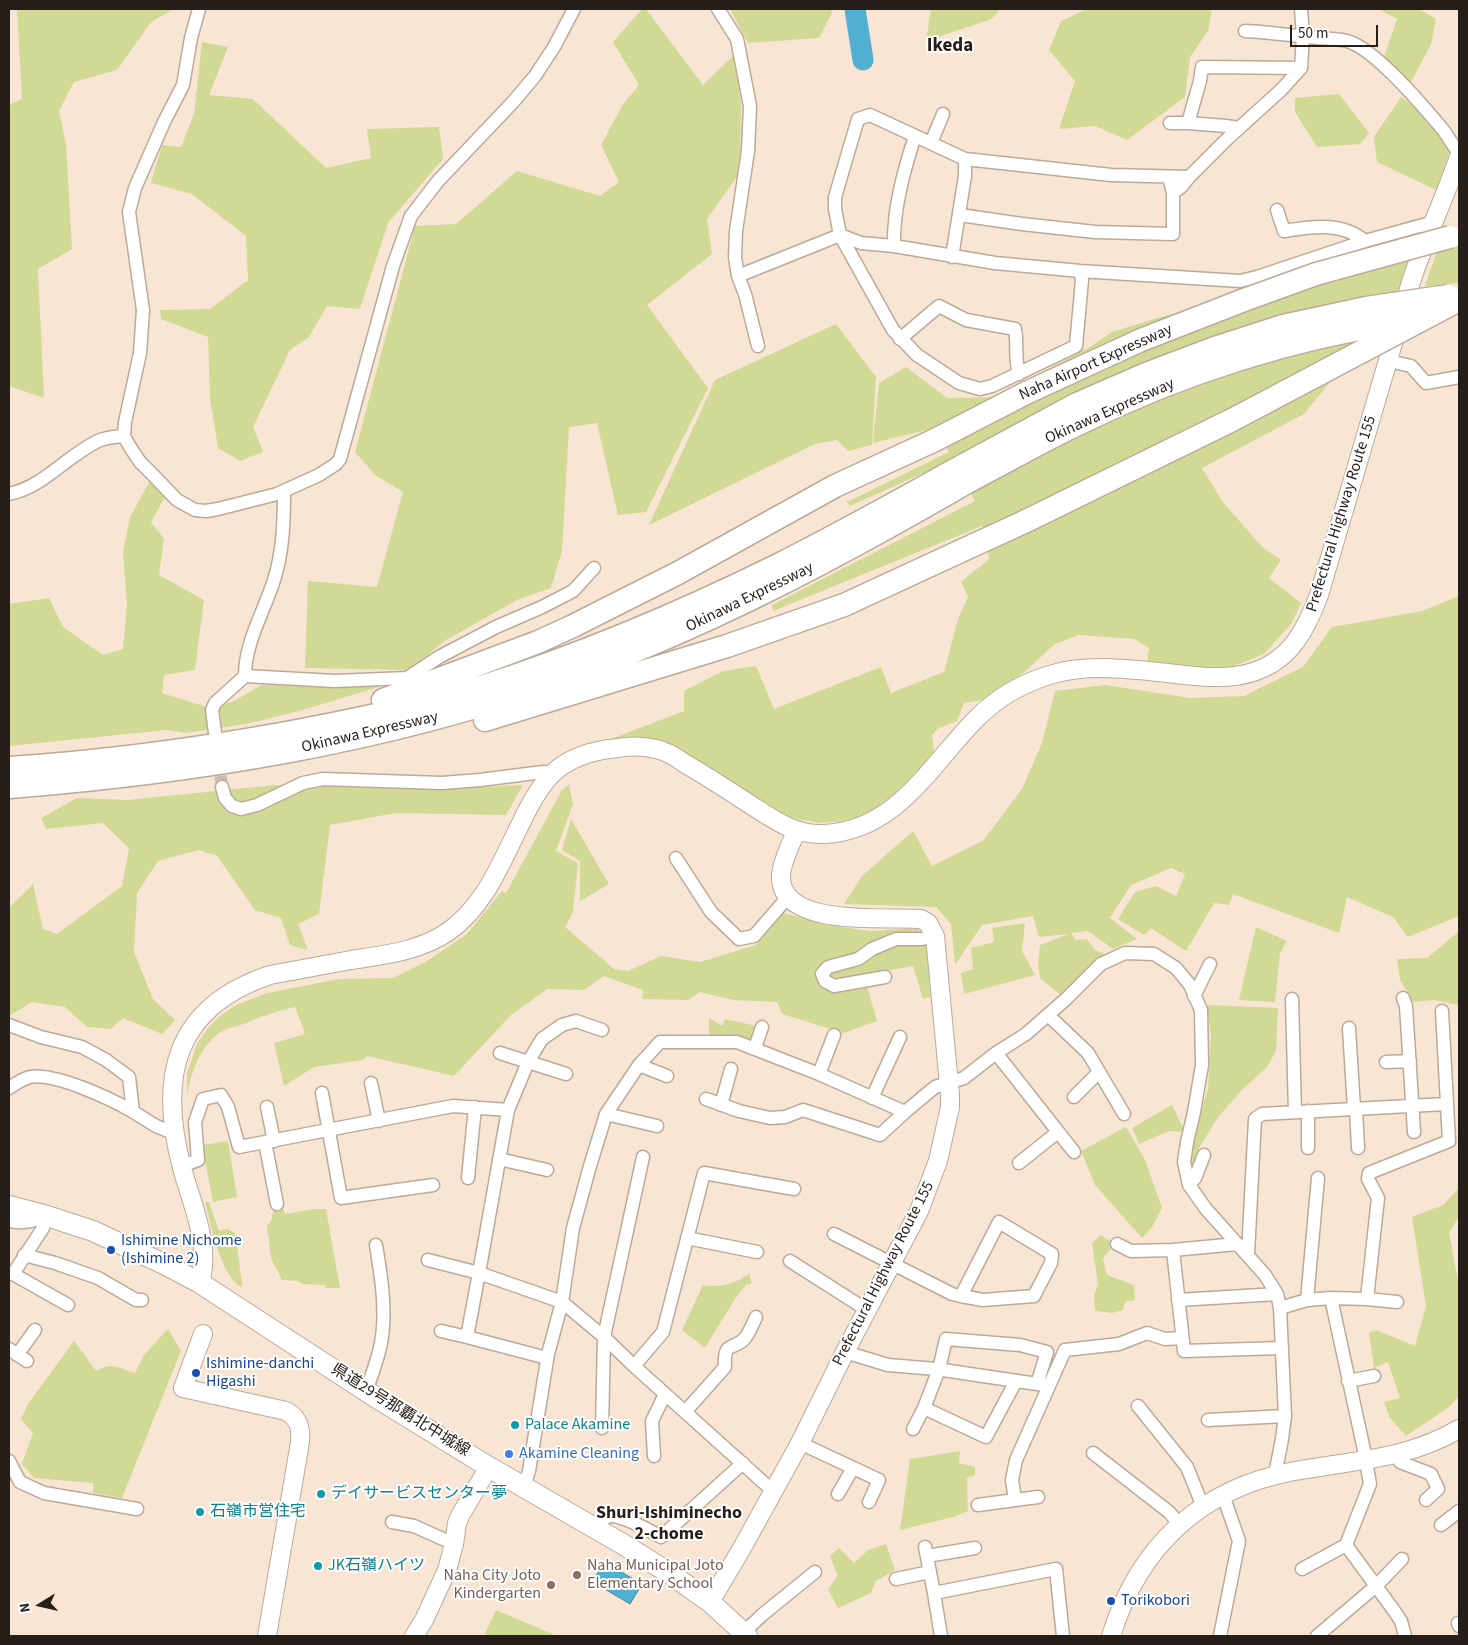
<!DOCTYPE html>
<html>
<head>
<meta charset="utf-8">
<style>
  body { margin:0 }
  #map { position:relative; width:1468px; height:1645px; overflow:hidden; background:#f8e5d3; font-family:"Source Sans 3",sans-serif }
  canvas { display:block }
  .frame { position:absolute; inset:0; border:10px solid #261f19; pointer-events:none }
  .north { position:absolute; left:15px; top:1580px; width:50px; height:50px; -webkit-text-stroke:4px #fff; paint-order:stroke; rotate:260deg; font-size:14px; font-weight:700; line-height:20px; text-align:center; color:#261f19 }
  .north::after { content:''; display:block; margin:auto; width:18px; height:22px; background:#261f19; clip-path:polygon(50% 0,100% 100%,50% 72%,0 100%) }
  .scale { position:absolute; left:1290px; top:25px; width:88px; height:22px; box-sizing:border-box; border:2px solid #261f19; border-top:0; padding-left:6px; font-size:15px; line-height:18px; white-space:nowrap; color:#261f19; -webkit-text-stroke:4px #fff; paint-order:stroke }
</style>
</head>
<body>
<div id="map">
<canvas width="1468" height="1645"></canvas>
<div class="frame"></div>
<div class="north">N</div>
<div class="scale">50 m</div>
</div>
<script>
const c = document.querySelector('canvas').getContext('2d');
c.lineJoin = 'round';
function paint(path, color) { c.fillStyle = color; c.fill(path, 'evenodd'); }
function stroke(path, color, width, dash) { c.strokeStyle = color; c.lineWidth = width; c.lineCap = dash ? 'butt' : 'round'; c.setLineDash(dash || []); c.stroke(path); }
function drawText(font, color, halo, rows, align = 'center') {
  c.font = font + ' "Source Sans 3","Noto Sans JP",sans-serif'; c.lineWidth = 4; c.setLineDash([]); c.textBaseline = 'middle'; c.strokeStyle = halo; c.fillStyle = color; for (const [text, x, y, turn = 0] of rows) {
    c.save(); c.translate(x, y); c.rotate((+turn || 0) * Math.PI / 180); c.textAlign = isNaN(turn) ? turn : align; if (halo) c.strokeText(text, 0, 0); c.fillText(text, 0, 0); c.restore();
  }
}
const green = new Path2D(`
  M17,9H174L151,22L117,70L74,82L59,111L66,144L72,249L38,269L44,398L9,386V105L22,99Z
  M642,9H646L703,85L734,55L741,103L740,172L707,219L712,254L647,305L708,388L646,512L618,515L597,423L569,427L562,551L551,588L517,600L446,640L409,670L305,668L308,581L377,587L403,492L375,475L355,452L415,226L456,224L517,171L600,196L619,182L601,145L622,106L639,85L613,42Z
  M730,9H831L832,13L819,38L748,43Z
  M931,9H1000L992,19L926,41Z
  M1087,9H1212L1208,31L1190,57L1185,97L1127,140L1095,126L1059,129L1075,81L1049,50L1061,21Z
  M1378,9H1419L1436,19L1431,44L1409,86L1384,57L1397,19Z
  M202,42L228,47L209,95L253,99L326,168L371,158L367,129L439,127L443,159L388,223L360,309L327,306L309,337L290,350L253,427L263,452L240,461L218,448L210,398L208,337L161,319L160,310L210,309L248,280L246,236L192,194L151,183L162,145L181,147L194,114Z
  M1339,94L1369,133L1360,144L1317,147L1295,112V98Z
  M1401,97L1420,110L1450,150L1436,190L1377,162L1374,137Z
  M1400,242L1411,260L1400,291L1361,344L1304,414L1202,468L1222,501L1262,547L1281,560L1269,578L1301,603L1291,624L1264,654L1229,668L1194,669L1147,662L1149,648L1134,639L1079,635L1055,644L1022,674L988,699L964,703L957,721L939,728L932,735L934,752L906,787L883,806L850,821L818,823L784,816L655,742L632,738L611,739L684,711V691L723,671L756,666L774,709L881,667L891,693L944,672L958,619L968,597L961,582L989,559L982,526L773,611L772,605L975,501L952,460L850,506L847,502L949,452L935,428L873,443L879,383L906,367L947,398L994,397L1088,348L1112,332L1161,317L1223,301Z
  M1459,246V283L1425,286L1437,251Z
  M836,324L876,377L872,445L848,451L837,440L815,444L649,525L715,380Z
  M150,481L165,497L151,522L164,539L159,575L204,600L195,670L164,675L162,693L207,707L232,702L262,685L379,687L299,711L246,724L186,733L167,730L9,746V604L49,598L63,627L103,655L123,649L127,605L123,552L130,517Z
  M1459,596V916L1408,937L1393,917L1347,897L1339,933L1233,894L1229,905L1214,903L1186,951L1151,928L1144,935L1118,919L1135,892L1156,886L1176,896L1185,874L1171,868L1131,885L1110,918L1137,939L1113,949L1088,931L1071,933L1075,940L1087,939L1094,949L1109,956L1062,996L1040,978L1038,963L1040,945L1069,934L1039,937L1033,916L982,925L955,965L951,924L936,907L844,904L862,876L913,831L932,866L984,840L1022,789L1042,743L1055,691L1105,685L1190,698L1244,696L1303,667L1332,627L1422,611Z
  M320,784L438,789L523,785L506,815L396,813L330,825L319,914L298,924L308,950L290,945L281,918L255,910L217,856L199,850L158,861L137,893L134,952L153,999L175,1020L162,1034L123,1018L111,1029L87,1027L65,1007L32,1002L9,1016V908L33,884L43,929L57,934L122,886L129,848L103,823L46,829L41,818L77,798L127,800L275,785Z
  M569,785L573,804L556,851L578,863L573,912L565,927L614,969L628,971L661,956L700,962L756,945L783,913L829,925L869,931L918,928L928,947L930,997L923,999L913,966L866,975L868,990L877,1021L844,1033L782,1014L777,1002L734,1000L700,992L688,1000L642,999L643,990L604,976L584,990L547,989L511,1015L454,1076L367,1056L363,1060L314,1067L284,1086L274,1043L305,1034L295,1007C276,1011 260,1017 243,1024C236,1027 227,1028 221,1032C200,1045 191,1073 187,1096V1074L197,1044L208,1028L221,1015L236,1005L267,993L339,979L393,978L427,961L467,934L502,891L506,893L562,790Z
  M571,819L609,884L580,901V861L562,850Z
  M1025,923L1022,951L1035,975L964,994L961,973L973,969L971,948L994,942L992,928Z
  M1256,927L1287,941L1280,953L1275,1002L1239,1000Z
  M1459,931V1005L1434,1000L1413,1002L1400,980L1397,959L1427,958Z
  M1207,1005L1278,1008L1276,1051L1267,1067L1242,1090L1218,1117L1199,1148L1195,1166H1191L1190,1149L1208,1089L1211,1036Z
  M709,1018L722,1026L725,1019L757,1026L754,1039L750,1042L709,1034Z
  M1172,1105L1184,1130L1179,1132L1169,1131L1139,1144L1132,1128Z
  M1126,1127L1145,1160L1162,1208L1152,1227L1142,1238L1095,1185L1081,1151Z
  M228,1141L237,1197L213,1202L202,1145Z
  M1459,1188V1216L1449,1233L1459,1287V1396L1449,1407L1406,1436L1390,1418L1384,1402L1400,1398L1388,1362L1374,1368L1369,1333L1376,1330L1415,1346L1426,1306L1412,1217L1443,1205Z
  M205,1202H209L219,1231L227,1229L235,1233L242,1283L241,1287C220,1274 211,1225 205,1202Z
  M274,1206H282L285,1214L314,1209H326L340,1288H326L325,1285L302,1284L299,1281L282,1280L271,1258L267,1225L271,1222Z
  M1101,1235L1114,1244L1103,1259L1107,1275L1134,1285L1135,1300L1125,1302L1123,1310L1112,1313L1095,1311L1094,1296L1098,1284L1092,1243Z
  M749,1274L752,1283L745,1286L735,1299L705,1348L682,1330L703,1285C721,1288 734,1284 749,1274Z
  M168,1329L181,1351L122,1498L93,1493V1483L34,1478L22,1464L33,1433L21,1419L28,1404L74,1341L96,1371C112,1362 118,1368 135,1373L144,1355Z
  M960,1451L959,1463L975,1467V1475L967,1478L968,1511L953,1517L900,1530L910,1459Z
  M886,1544L895,1570L876,1581L871,1593L838,1608L828,1589L838,1576L830,1556L839,1548L854,1563L868,1550Z
  M496,1610L557,1636H484Z`);
const water = new Path2D(`
  M604,1562L642,1584L630,1604L593,1582Z`);
const river = new Path2D(`
  M855,9L863,60`);
const streetTunnel = new Path2D(`
  M218,758L222,787`);
const street = new Path2D(`
  M199,9L191,38L183,85L164,122L135,188L129,212L143,310L140,353L125,422L124,436L130,447L140,462L154,476L177,500L195,510L206,511L218,509L277,494L319,475L336,464L340,459L393,266L411,216L438,181L513,102L535,76L554,47L574,9
  M718,9L737,39L750,106L748,151L736,231L735,257L738,276L745,294L758,346
  M1245,31C1266,32 1288,35 1309,37C1322,39 1334,38 1347,41C1374,48 1425,108 1444,131C1449,138 1453,146 1459,153
  M1170,123H1188
  M1239,128L1226,126L1188,123L1200,81L1202,67L1301,68
  M931,143L943,114
  M1173,193L1182,186L1189,177L1227,139L1281,90L1301,68L1303,36L1301,9
  M1277,210L1284,231C1312,226 1342,222 1365,241
  M960,215L1022,224L1095,232L1173,234V193L1169,177
  M894,246C893,209 904,170 915,136
  M952,257L965,176V159
  M1080,271L1082,280L1076,346L992,386L980,389L959,383L917,355L893,330L840,235L835,209V197L858,119L870,115L965,159L1111,175L1189,177
  M738,276L840,235L861,243L894,246L995,263L1080,271L1240,281L1257,277L1365,241L1434,222
  M900,339L939,306L966,320L1015,329C1018,345 1014,357 1019,374
  M1389,361L1411,366L1426,383L1459,377
  M9,494C45,486 65,457 98,441C106,437 115,437 124,436
  M245,676L335,681L407,678L439,657L496,627L542,607L573,591L594,568
  M215,733L212,710L215,703L245,676C245,642 264,612 274,580C283,552 284,521 284,491
  M222,787L225,798L232,806L241,809L257,805L303,783L323,779L442,783L480,780L535,773L545,772L552,774
  M676,858L711,912L739,939L754,936L788,897
  M885,977L834,986L825,981L822,974L828,967L858,959L872,949L896,939H922L935,936
  M1194,996L1210,964
  M1403,998L1406,1006L1414,1132
  M1292,999L1295,1112
  M1048,1015L1088,1053L1124,1114
  M9,1025L41,1037L82,1047L106,1060L129,1077L133,1112
  M1349,1028L1354,1109
  M755,1048L762,1027
  M500,1053L566,1074
  M996,1053L1074,1152
  M1386,1062L1410,1061
  M639,1065L667,1076
  M819,1074L834,1035
  M371,1083L379,1121
  M9,1088C15,1084 22,1079 30,1077C54,1072 111,1099 132,1111C147,1120 157,1129 174,1132
  M322,1093L341,1198L433,1185
  M1074,1097L1099,1072
  M872,1098L900,1037
  M706,1099L739,1111L770,1118L785,1117L803,1110L880,1135L905,1112
  M721,1105L731,1069
  M267,1107L274,1141
  M1356,1109L1358,1148
  M508,1110L528,1062L542,1039L562,1025L576,1021L602,1030
  M1308,1111V1148
  M606,1114L657,1126
  M265,1142L277,1204
  M499,1159L547,1170
  M1019,1163L1058,1132
  M182,1166L198,1160L195,1122L203,1099L221,1095L228,1107L239,1147L453,1106L508,1110L479,1273L562,1302L604,1337L634,1366L774,1492
  M468,1178L475,1107
  M1189,1185L1195,1178L1204,1155
  M47,1216L43,1228L13,1274L68,1305
  M9,1221C22,1224 33,1221 45,1217
  M834,1234L952,1294L961,1296L999,1222L1052,1254L1051,1263L1034,1296L983,1300L961,1296
  M687,1238L757,1252
  M1117,1244L1131,1251L1173,1250L1237,1244
  M1173,1250L1184,1351L1282,1348
  M1248,1254L1255,1119L1262,1114L1446,1104
  M24,1255L55,1263L98,1278L136,1300H142
  M428,1260L479,1273L467,1337L547,1358
  M790,1261L867,1310
  M1331,1298L1367,1299L1378,1198L1368,1179L1369,1173L1449,1141L1442,1011
  M1367,1299L1397,1302
  M1178,1300L1277,1294
  M1307,1300L1318,1178
  M1280,1308L1307,1300L1331,1298L1364,1450L1370,1484L1346,1545L1395,1612L1401,1621L1405,1636
  M441,1331L467,1337
  M9,1349L27,1361
  M845,1352L888,1365L936,1369L1044,1385
  M17,1355L35,1330
  M634,1366L663,1332L704,1173L794,1189
  M1016,1381L986,1437L924,1408L939,1369L946,1339L1020,1345L1047,1352L1037,1384
  M1348,1381L1374,1376
  M366,1391C372,1375 378,1359 381,1343C387,1311 381,1276 376,1245
  M1138,1406L1187,1467L1203,1507
  M685,1412L725,1367C723,1339 735,1351 745,1338C750,1332 753,1323 756,1317
  M1208,1420L1285,1416
  M602,1428L604,1337L643,1157
  M913,1429L924,1408
  M800,1443L879,1480L869,1502
  M1093,1453L1169,1512L1180,1525
  M1397,1454L1400,1462L1431,1474L1438,1489L1426,1500
  M654,1456L652,1421L665,1394
  M9,1461L20,1482L44,1493L137,1509
  M524,1487L529,1471L548,1354L562,1302L573,1228L590,1166L606,1114L639,1065L660,1042H737L819,1074L905,1112L935,1087L964,1078L996,1053L1026,1034L1066,999L1101,964L1125,953L1154,954L1176,968L1190,985L1201,1010L1202,1065L1194,1112L1187,1142L1184,1162L1189,1185L1206,1209L1265,1275L1277,1294L1280,1308L1285,1416L1282,1439L1275,1475
  M838,1494L853,1468
  M1015,1500L1038,1497
  M978,1505L1015,1500L1012,1480L1016,1460L1065,1350L1119,1344L1147,1333L1165,1339L1182,1338
  M392,1522L414,1526L454,1544
  M1441,1525L1459,1511
  M597,1530C601,1524 603,1517 610,1516C623,1515 650,1531 661,1537L743,1463
  M925,1547L934,1593
  M927,1556L975,1548
  M1302,1569L1346,1545
  M896,1579L930,1572
  M1458,1623L1459,1626
  M743,1633L762,1615L815,1572
  M941,1636L934,1593L1056,1569L1063,1636
  M1220,1636L1239,1541L1223,1495
  M1317,1636L1376,1586L1402,1559`);
const secondary = new Path2D(`
  M200,1283C211,1244 192,1205 182,1168C158,1077 174,1007 270,975C297,970 324,965 351,960C384,955 421,951 449,931C486,905 502,860 522,821C530,804 540,786 553,773C570,757 595,750 618,748C630,746 643,746 656,749C665,751 676,757 684,763C708,777 731,792 754,807C777,822 796,835 824,834C897,831 931,764 977,718C998,697 1025,682 1053,674C1084,665 1117,668 1149,671C1201,676 1259,691 1296,641C1306,627 1313,611 1319,595L1411,282C1425,239 1445,198 1459,156
  M203,1334L183,1388L286,1411C301,1419 302,1433 299,1448L267,1636
  M710,1602L742,1548L800,1443L845,1352L919,1211L938,1161L950,1107V1095L935,936L928,923L921,919C888,916 778,929 781,875C782,860 791,845 796,831
  M414,1636L424,1620L447,1570L454,1544L457,1523L461,1514L489,1467
  M1111,1636C1139,1546 1201,1488 1295,1471C1354,1460 1406,1460 1459,1429`);
const primary = new Path2D(`
  M9,1206L47,1216L93,1231L166,1265L200,1283L380,1400L489,1467L626,1546L669,1573L710,1602L747,1636`);
const highway = new Path2D(`
  M383,700L538,642L573,626L678,573L835,486L935,440
  M485,720L727,646L844,605L976,544
  M9,768C100,762 191,750 281,734C347,722 411,709 475,689C578,656 679,614 776,566C840,534 902,499 964,465
  M9,787C195,772 380,743 556,681C702,630 838,557 971,480`);
const highwayBridge = new Path2D(`
  M935,440L1028,392L1141,340L1244,300L1316,274L1450,237
  M964,465L1077,404L1146,374L1212,349L1283,326L1366,308L1448,296
  M971,480C1006,462 1040,442 1076,425C1179,374 1291,338 1405,321
  M976,544L1022,523L1232,420L1459,300`);
const markers = [
  [111,1250,5,"#1a4fb4"],
  [196,1373,5,"#1a4fb4"],
  [515,1425,5,"#0f9aa8"],
  [509,1454,5,"#3f7fe0"],
  [321,1494,5,"#0f9aa8"],
  [200,1512,5,"#0f9aa8"],
  [318,1566,5,"#0f9aa8"],
  [577,1575,5,"#8d6e63"],
  [551,1585,5,"#8d6e63"],
  [1111,1601,5,"#1a4fb4"]
];
const streetNames = [
  ["Naha Airport Expressway",1096,363,-24],
  ["Okinawa Expressway",1110,412,-24],
  ["Prefectural Highway Route 155",1342,514,-73],
  ["Okinawa Expressway",750,598,-26],
  ["Okinawa Expressway",370,733,-13],
  ["Prefectural Highway Route 155",884,1274,-63],
  ["県道29号那覇北中城線",400,1411,32]
];
const transitNames = [
  ["Ishimine Nichome",121,1241],
  ["(Ishimine 2)",121,1259],
  ["Ishimine-danchi",206,1364],
  ["Higashi",206,1382],
  ["Torikobori",1121,1601]
];
const cultureNames = [
  ["Palace Akamine",525,1425],
  ["デイサービスセンター夢",331,1494],
  ["石嶺市営住宅",210,1512],
  ["JK石嶺ハイツ",328,1566]
];
const shopNames = [
  ["Akamine Cleaning",519,1454]
];
const educationNames = [
  ["Naha Municipal Joto",587,1566],
  ["Elementary School",587,1584],
  ["Naha City Joto",541,1576,"right"],
  ["Kindergarten",541,1594,"right"]
];
const neighbourhoodNames = [
  ["Shuri-Ishiminecho",669,1514],
  ["2-chome",669,1535]
];
const quarterNames = [
  ["Ikeda",950,47]
];
paint(green, '#d1da95');
paint(water, '#51afd1');
stroke(water, '#44849a', 1);
stroke(river, '#51afd1', 21);
stroke(streetTunnel, '#cebdae', 12, [12, 6]);
stroke(street, '#bcaa99', 15);
stroke(secondary, '#bcaa99', 20);
stroke(primary, '#bcaa99', 22);
stroke(highway, '#bcaa99', 25);
stroke(street, '#fff', 12);
stroke(secondary, '#fff', 18);
stroke(primary, '#fff', 20);
stroke(highway, '#fff', 22);
stroke(highwayBridge, '#bcaa99', 25, []);
stroke(highwayBridge, '#fff', 22);
for (const [x, y, r, color] of markers) { const dot = new Path2D(); dot.arc(x, y, r, 0, 2 * Math.PI); c.fillStyle = color; c.fill(dot); stroke(dot, '#fff', 2); }
drawText('16px', '#261f19', '#fff', streetNames);
drawText('16px', '#164399', '#fff', transitNames, 'left');
drawText('16px', '#0d838f', '#fff', cultureNames, 'left');
drawText('16px', '#366cbe', '#fff', shopNames, 'left');
drawText('16px', '#785e54', '#fff', educationNames, 'left');
drawText('bold 18px', '#261f19', '#fff', neighbourhoodNames);
drawText('bold 19px', '#261f19', '#fff', quarterNames);
</script>
</body>
</html>
